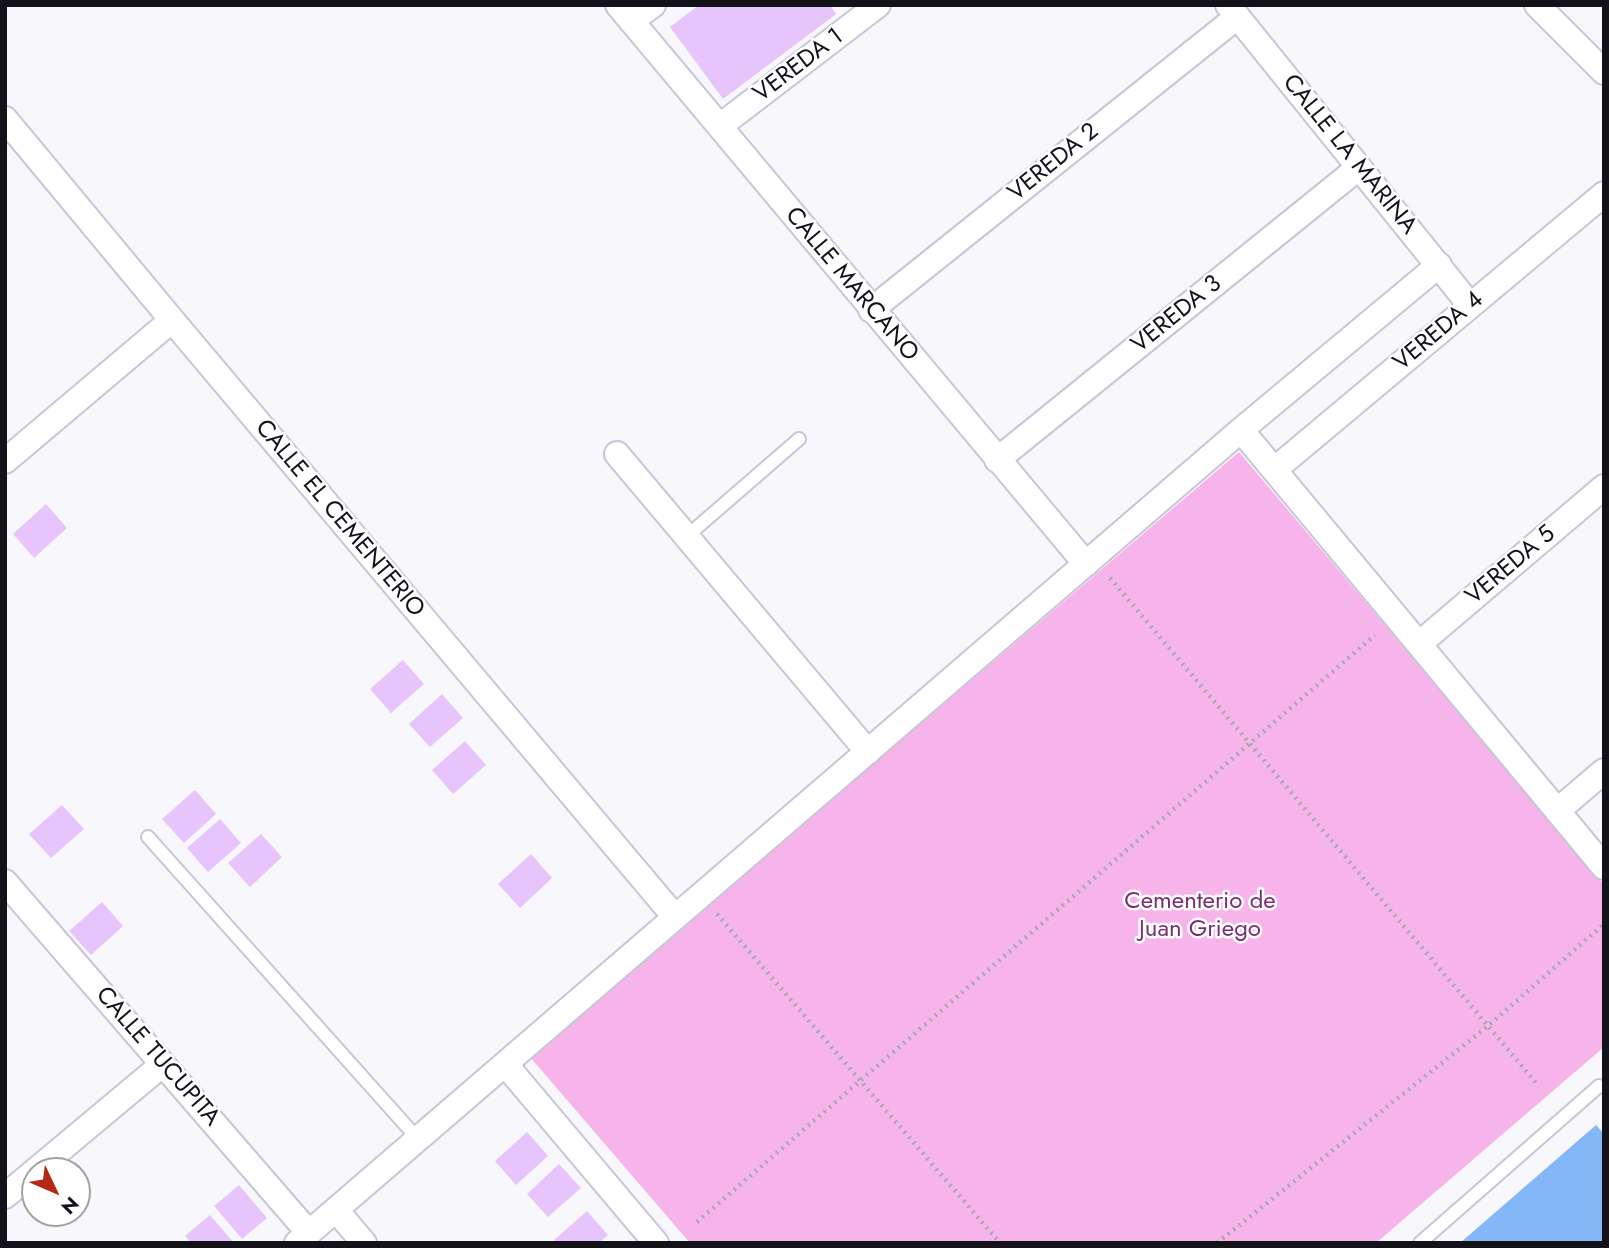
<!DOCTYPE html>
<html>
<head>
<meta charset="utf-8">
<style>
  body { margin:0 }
  #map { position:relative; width:1609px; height:1248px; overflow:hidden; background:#f8f7fc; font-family:Jost,sans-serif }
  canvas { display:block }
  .frame { position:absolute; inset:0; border:7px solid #131219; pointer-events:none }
  .north { position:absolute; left:21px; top:1157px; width:70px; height:70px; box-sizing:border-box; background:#fff; border:2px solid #a1a0a3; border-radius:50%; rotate:134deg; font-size:19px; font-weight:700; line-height:28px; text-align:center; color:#131219 }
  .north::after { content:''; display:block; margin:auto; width:24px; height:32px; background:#b52912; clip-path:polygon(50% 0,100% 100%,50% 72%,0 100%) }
</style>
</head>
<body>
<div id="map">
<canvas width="1609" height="1248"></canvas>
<div class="frame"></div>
<div class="north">N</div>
</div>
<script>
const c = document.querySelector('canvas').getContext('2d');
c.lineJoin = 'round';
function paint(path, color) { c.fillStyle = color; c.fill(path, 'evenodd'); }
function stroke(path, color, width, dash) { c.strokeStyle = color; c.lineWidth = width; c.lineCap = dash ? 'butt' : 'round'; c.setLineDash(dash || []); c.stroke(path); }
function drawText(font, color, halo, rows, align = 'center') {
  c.font = font + ' Jost,sans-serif'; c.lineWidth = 5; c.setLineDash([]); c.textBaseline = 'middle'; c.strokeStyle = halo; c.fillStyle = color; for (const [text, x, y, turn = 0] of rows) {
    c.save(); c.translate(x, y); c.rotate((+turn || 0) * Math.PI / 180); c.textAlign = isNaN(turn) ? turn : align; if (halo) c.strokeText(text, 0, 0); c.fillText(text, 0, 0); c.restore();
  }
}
const green = new Path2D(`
  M1239,452L1604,885V1047L1376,1243H690L530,1057Z`);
const water = new Path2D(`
  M1596,1125L1604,1134V1243H1460Z`);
const building = new Path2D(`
  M699,5H830L836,14L723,99L670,27Z
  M46,504L67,528L34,558L13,534Z
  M403,660L424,684L391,713L370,689Z
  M442,694L463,718L430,747L409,724Z
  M465,741L486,765L453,794L432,770Z
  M195,790L216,814L184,843L162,819Z
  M62,805L84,829L51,858L29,834Z
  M220,819L241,843L208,872L187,848Z
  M261,834L282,857L250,887L228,863Z
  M531,854L552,878L520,908L498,884Z
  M102,902L123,926L91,955L69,931Z
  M527,1132L548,1156L516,1185L495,1161Z
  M559,1164L581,1188L548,1217L527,1194Z
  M239,1185L267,1218L242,1239L214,1206Z
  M587,1211L608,1235L599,1243H557L554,1240Z
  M210,1215L234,1243H191L185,1236Z`);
const path = new Path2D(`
  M1110,578L1537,1084
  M717,914L1000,1243
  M697,1222L1375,635
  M1217,1243L1488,1026L1604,924`);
const lane = new Path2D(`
  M686,537L799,439
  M148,837L418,1139
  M1420,1243L1599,1086`);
const street = new Path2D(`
  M618,5L1086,564
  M1228,5L1470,305
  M1537,5L1604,72
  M631,21L653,5
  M5,119L172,320L675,917
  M720,126L878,5
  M871,310L1237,17
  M1241,430L1604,867
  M617,454L868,752
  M997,460L1357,169
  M5,461L172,320
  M1274,470L1604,194
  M1419,644L1604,487
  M1557,811L1604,771
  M5,882L309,1233
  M505,1064L656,1243
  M5,1196L163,1064
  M336,1210L364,1243
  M297,1243L1241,430L1439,265`);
const streetNames = [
  ["VEREDA 1",799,66,-37],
  ["CALLE LA MARINA",1349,155,51],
  ["VEREDA 2",1054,163,-39],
  ["CALLE MARCANO",851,285,50],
  ["VEREDA 3",1177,315,-39],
  ["VEREDA 4",1439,332,-40],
  ["CALLE EL CEMENTERIO",339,519,50],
  ["VEREDA 5",1511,566,-40],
  ["CALLE TUCUPITA",157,1057,49]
];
const parkNames = [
  ["Cementerio de",1200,902],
  ["Juan Griego",1200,930]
];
paint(green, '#f6b4ea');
paint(water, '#84b7f7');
paint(building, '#e8c4fc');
stroke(lane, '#c8c5da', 16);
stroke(street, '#c8c5da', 28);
stroke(path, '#a8a7ad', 4.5, [2, 5]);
stroke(lane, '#fff', 12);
stroke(street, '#fff', 24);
drawText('24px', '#131219', '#fff', streetNames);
drawText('24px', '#7b2d71', '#fff', parkNames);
</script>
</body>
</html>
